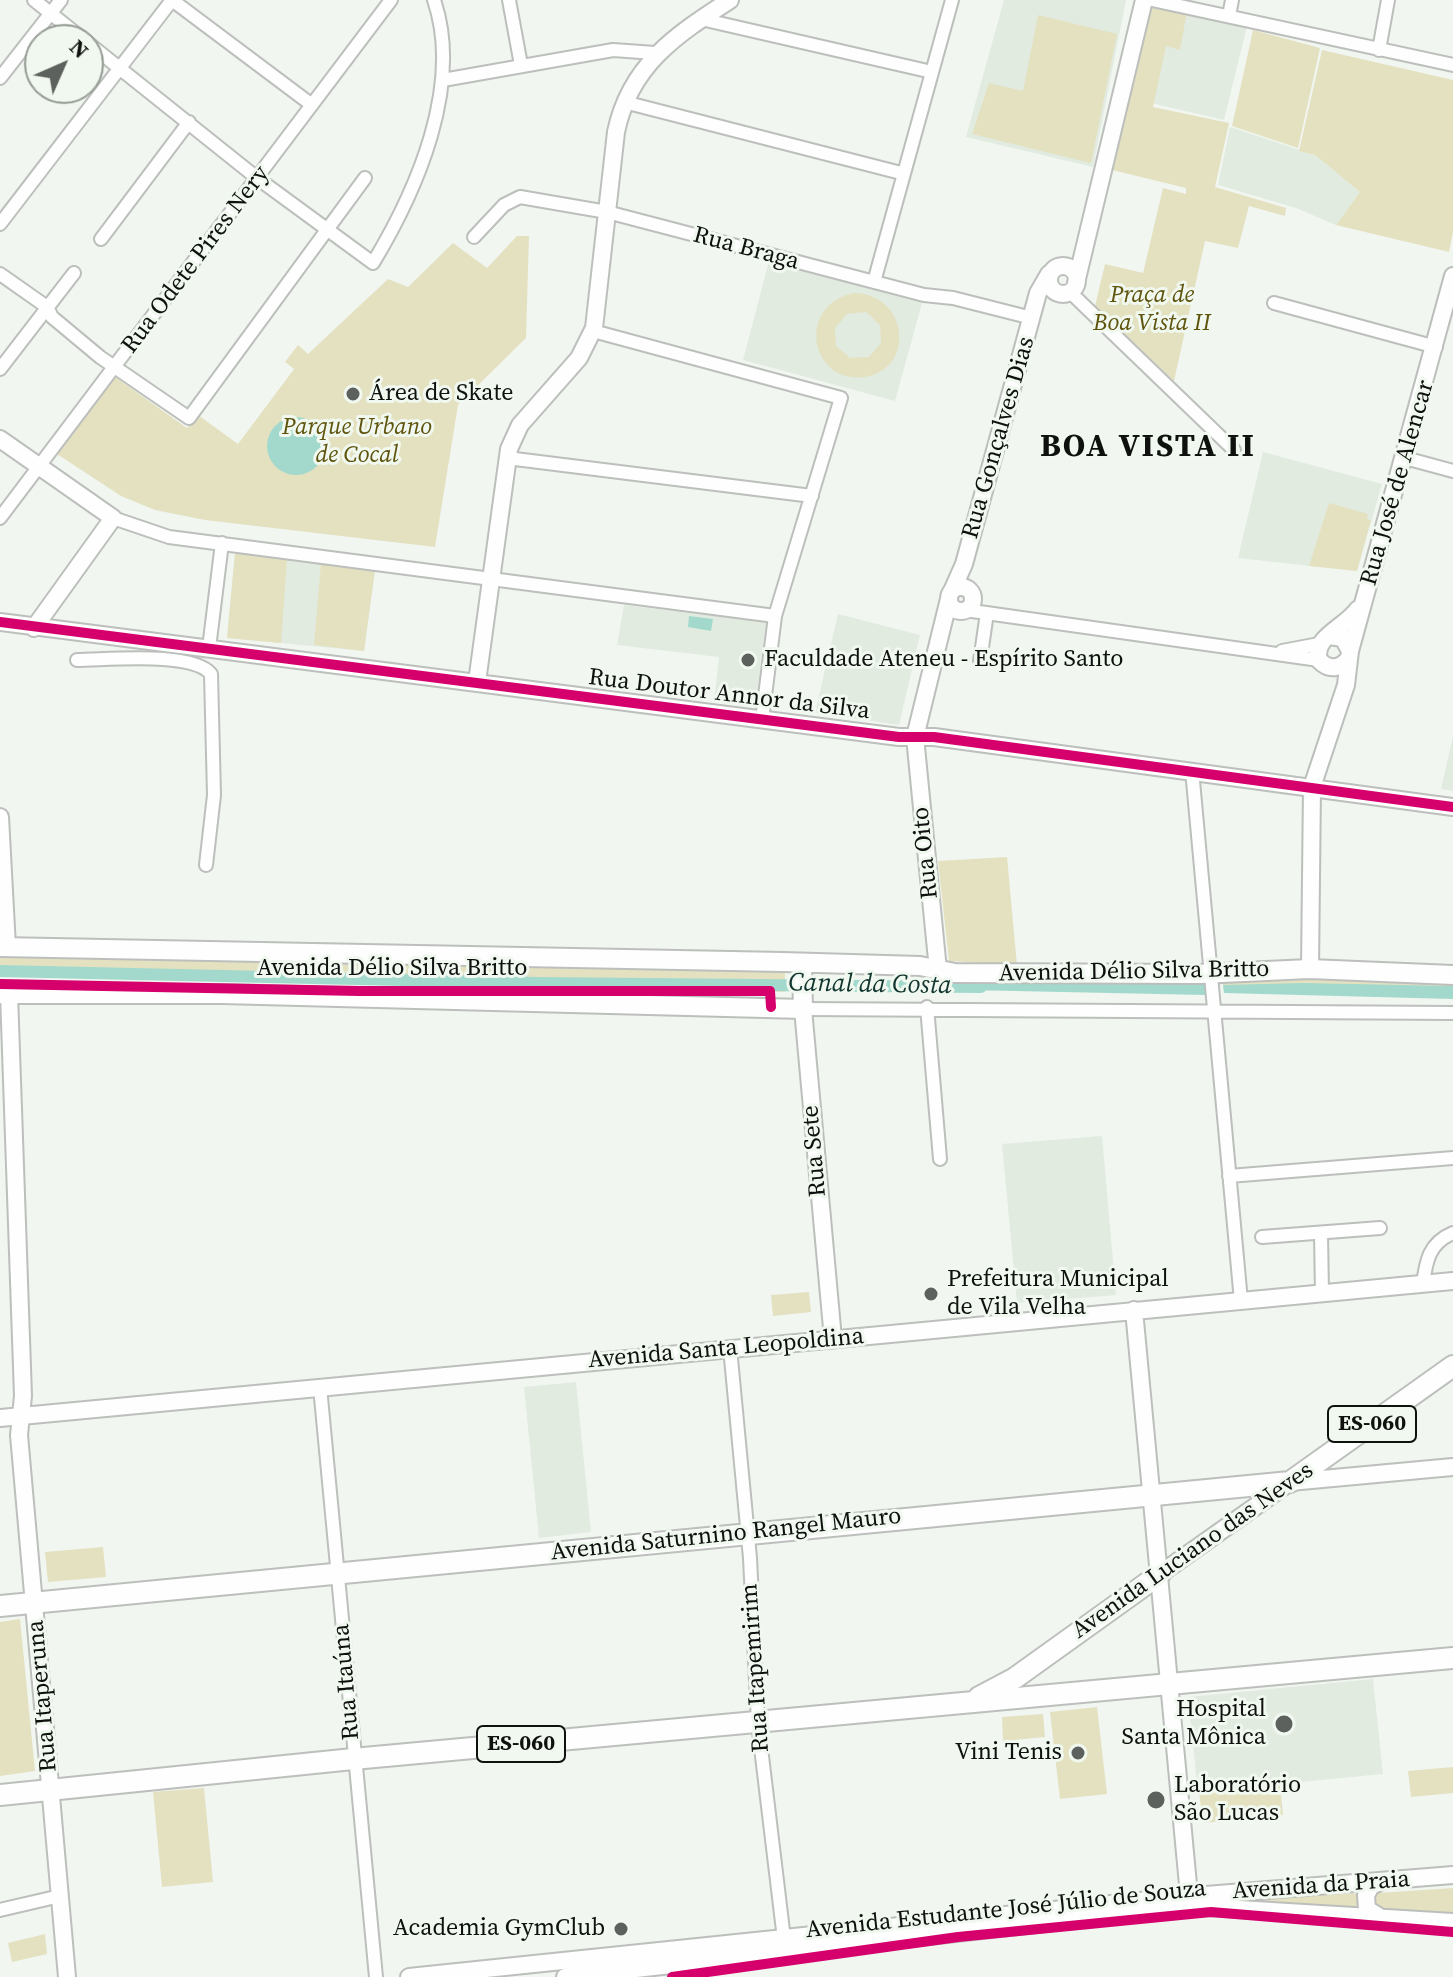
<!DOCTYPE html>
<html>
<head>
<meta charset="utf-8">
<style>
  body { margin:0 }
  #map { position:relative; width:1453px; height:1977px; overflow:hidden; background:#f1f6f1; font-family:"Source Serif 4",serif }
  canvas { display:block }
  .north { position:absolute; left:24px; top:24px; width:80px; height:80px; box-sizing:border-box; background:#f0f8ef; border:2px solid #969c95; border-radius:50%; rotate:45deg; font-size:22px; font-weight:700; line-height:32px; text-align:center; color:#0e110e }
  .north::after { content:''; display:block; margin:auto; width:28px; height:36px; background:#5d615d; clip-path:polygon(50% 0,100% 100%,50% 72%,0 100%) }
</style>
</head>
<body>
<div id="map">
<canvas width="1453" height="1977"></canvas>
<div class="north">N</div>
</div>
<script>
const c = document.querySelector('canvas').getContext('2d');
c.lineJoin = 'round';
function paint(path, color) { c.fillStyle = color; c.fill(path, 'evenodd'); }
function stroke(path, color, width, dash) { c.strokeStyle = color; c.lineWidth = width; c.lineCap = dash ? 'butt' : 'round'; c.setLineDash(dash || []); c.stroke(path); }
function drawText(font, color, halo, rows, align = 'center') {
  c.font = font + ' "Source Serif 4",serif'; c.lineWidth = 6; c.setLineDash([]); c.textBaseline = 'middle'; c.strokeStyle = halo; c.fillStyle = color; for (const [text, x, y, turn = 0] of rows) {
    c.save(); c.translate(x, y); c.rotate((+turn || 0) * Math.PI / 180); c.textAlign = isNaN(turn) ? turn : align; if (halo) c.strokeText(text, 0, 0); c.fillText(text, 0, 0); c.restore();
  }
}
const built = new Path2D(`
  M1004,0H1126L1093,167L966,137Z
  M1148,5L1247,26L1224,120L1125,97Z
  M1230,127L1315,155L1360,192L1336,225L1296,208L1218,185Z
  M769,261L922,303L895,401L743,360Z
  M1263,452L1382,484L1357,571L1238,558Z
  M235,553L375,570L364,651L227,638Z
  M624,605L766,622L756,703L752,706L714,702L719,657L617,645Z
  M838,614L920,635L899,725L815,713Z
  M1453,736V791L1441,789Z
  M1102,1136L1116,1295L1017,1303L1002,1144Z
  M576,1382L591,1532L539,1538L524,1387Z
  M1373,1679L1383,1774L1198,1792L1188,1697Z`);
const green = new Path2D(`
  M1148,5L1187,12L1180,50L1166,46L1153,107L1229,123L1215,187L1286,208L1285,216L1249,206L1238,248L1205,241L1174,381L1095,306L1105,264L1143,273L1163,188L1186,194V188L1112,170Z
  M1038,15L1117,34L1091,163L972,134L989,83L1023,91Z
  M1253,30L1320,48L1298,148L1232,126Z
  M1322,50L1453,80V232L1449,252L1336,225L1360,192L1315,155L1299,151Z
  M517,236H529L526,338L458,405L435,547L205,520L155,510L121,496L57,454L115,377L187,428L198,415L238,444L294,369L285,362L298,345L308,354L388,279L408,287L453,243L487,268Z
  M855,293C909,295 916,370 864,377C809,384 796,303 855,293ZM866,312L880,325L881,343L869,357L850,358L836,346L835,328L847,314Z
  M1329,503L1368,514L1367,519L1371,520L1357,571L1309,566Z
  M235,553L287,560L281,643L227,638Z
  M321,563L375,570L364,651L314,645Z
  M1007,857L1017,965L949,961L938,861Z
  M0,956L785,971V992L0,971Z
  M1221,976L1453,979V986L1223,985Z
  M809,1292L811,1312L773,1316L771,1295Z
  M103,1547L106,1577L48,1582L45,1552Z
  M20,1619L35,1771L0,1776V1622Z
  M1097,1707L1107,1794L1060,1799L1050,1712Z
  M1043,1714L1045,1737L1003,1741L1002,1717Z
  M1453,1767V1793L1411,1797L1408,1771Z
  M1280,1784L1283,1815L1203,1823L1199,1792Z
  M204,1788L213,1882L162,1887L153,1792Z
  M1453,1888V1913L1376,1909L1369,1898L1377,1893Z
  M1361,1893L1363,1912L1214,1900Z
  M45,1934L47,1954L12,1962L8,1943Z`);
const water = new Path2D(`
  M267 446a29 29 0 1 1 58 0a29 29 0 1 1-58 0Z
  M689,616L713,619L711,631L688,627Z
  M966,982L1205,984L1206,995L966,990Z
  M1303,983L1453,986V999L1224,993L1223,985Z`);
const canal = new Path2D(`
  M0,971L537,983L981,987`);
const minor = new Path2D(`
  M34,0L84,40
  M172,0L312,105
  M509,0L521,65
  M1152,0L1453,65
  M1229,16L1232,0
  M701,19L932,72
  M88,43L257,178L373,263C417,190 463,85 434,0
  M1379,50L1388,0
  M0,78L61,0
  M443,80L613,50L655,53
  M624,102L901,173
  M0,224L172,0
  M474,237L504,205L520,197L607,212L924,295L953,298L1032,318
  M101,239L189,122
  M0,274L47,307L52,317L100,357L189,418L365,178
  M874,282L952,0
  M1070,292L1234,450
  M1274,303L1436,347
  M593,331L841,398L775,616L762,720
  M0,369L74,273
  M507,458L812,496
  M1405,458L1453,471
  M0,518L391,0
  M113,518L169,537L775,616
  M965,610L1319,660
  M209,648L222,543
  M1282,651L1319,644
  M77,660C107,660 192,651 211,674L214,795L206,865
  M980,661L987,613
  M1192,770L1241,1301
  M927,1007L940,1159
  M803,1009L1453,1013
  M1229,1176L1453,1158
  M1321,1234L1322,1293
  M1262,1237L1380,1228
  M1423,1284C1426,1261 1429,1243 1453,1233
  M730,1348L750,1558L758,1723L784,1939
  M320,1387L376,1977
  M0,1910L60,1896`);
const tertiary = new Path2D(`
  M1049 280a14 14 0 1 1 28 0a14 14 0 1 1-28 0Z
  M1076,283L1144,0
  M0,439L113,518L34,628
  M949 599a12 12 0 1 1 24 0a12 12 0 1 1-24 0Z
  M952,591L964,564L1038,293L1049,274
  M0,622L899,737H934L1453,807
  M1350,651L1453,276
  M1349,658C1341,669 1329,671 1319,660C1312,637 1346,627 1358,609
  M477,682L509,449L520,425L579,358L594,328L616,132C630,65 676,35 730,0
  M0,817L7,947
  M1310,969L1312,787L1346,685L1350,651L1343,638L1329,636
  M938,970L915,737L949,599
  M9,994L23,1396L19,1435L67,1977
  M803,1009L833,1339
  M1134,1310L1190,1906
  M0,1418L1453,1281
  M1160,1574L1290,1482L1453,1467
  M1380,1917L1367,1909L1366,1895L1371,1886L1380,1882
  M409,1977L1169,1898L1453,1875
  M565,1977L1169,1909L1206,1907L1453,1922`);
const secondary = new Path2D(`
  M0,947L783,962L920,966L955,973L1200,974L1310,969L1453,975
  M0,994H222L803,1009L802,964`);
const primary = new Path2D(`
  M0,1606L1290,1482L1453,1366
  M979,1697L1015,1678L1160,1574
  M0,1795L353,1759L1453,1658`);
const cycleway = new Path2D(`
  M0,622L899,737H934L1453,807
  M0,984L359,991H770L771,1007
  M672,1977L958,1937L1211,1912L1453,1932`);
const markers = [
  [353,394,8,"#5d615d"],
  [748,660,8,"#5d615d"],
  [931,1294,8,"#5d615d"],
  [1284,1724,10,"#5d615d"],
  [1078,1753,8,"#5d615d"],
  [1156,1800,10,"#5d615d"],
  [621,1929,8,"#5d615d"]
];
const shields = [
  [1372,1424,88],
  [521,1744,88]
];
const shieldNames = [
  ["ES-060",1372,1424],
  ["ES-060",521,1744]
];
const streetNames = [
  ["Rua Braga",746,249,15],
  ["Rua Odete Pires Nery",196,260,-53],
  ["Rua Gonçalves Dias",999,438,-74],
  ["Rua José de Alencar",1398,483,-74],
  ["Rua Doutor Annor da Silva",729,695,7],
  ["Rua Oito",926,853,-96],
  ["Avenida Délio Silva Britto",392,969],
  ["Avenida Délio Silva Britto",1134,972,-1],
  ["Rua Sete",815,1151,-95],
  ["Avenida Santa Leopoldina",726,1349,-5],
  ["Avenida Saturnino Rangel Mauro",726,1535,-6],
  ["Avenida Luciano das Neves",1193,1551,-35],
  ["Rua Itapemirim",756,1668,-94],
  ["Rua Itaúna",347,1682,-95],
  ["Rua Itaperuna",43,1696,-95],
  ["Avenida da Praia",1321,1886,-4],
  ["Avenida Estudante José Júlio de Souza",1006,1910,-6]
];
const parkNames = [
  ["Praça de",1152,296],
  ["Boa Vista II",1152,324],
  ["Parque Urbano",357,428],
  ["de Cocal",357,456]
];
const poiNames = [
  ["Área de Skate",369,394],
  ["Faculdade Ateneu - Espírito Santo",764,660],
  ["Prefeitura Municipal",947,1280],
  ["de Vila Velha",947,1308],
  ["Hospital",1266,1710,"right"],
  ["Santa Mônica",1266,1738,"right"],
  ["Vini Tenis",1062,1753,"right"],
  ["Laboratório",1174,1786],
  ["São Lucas",1174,1814],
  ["Academia GymClub",605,1929,"right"]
];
const waterNames = [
  ["Canal da Costa",870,985,1]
];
const districtNames = [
  ["BOA VISTA II",1148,448]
];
paint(built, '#e1ebe0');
paint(green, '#e4e1c1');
paint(water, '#a3d9cd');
stroke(canal, '#a3d9cd', 12);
stroke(minor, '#bcbfbb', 16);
stroke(tertiary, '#bcbfbb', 20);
stroke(secondary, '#bcbfbb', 22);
stroke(primary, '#bcbfbb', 24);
stroke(minor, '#fdfefd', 12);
stroke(tertiary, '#fdfefd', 16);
stroke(secondary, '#fdfefd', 18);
stroke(primary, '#fdfefd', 20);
stroke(cycleway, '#d6006c', 10);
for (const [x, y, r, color] of markers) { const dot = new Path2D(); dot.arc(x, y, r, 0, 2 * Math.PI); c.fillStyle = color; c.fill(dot); stroke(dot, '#f0f8ef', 3); }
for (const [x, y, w] of shields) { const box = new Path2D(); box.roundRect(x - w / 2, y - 18, w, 36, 6); c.fillStyle = '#f0f8ef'; c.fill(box); stroke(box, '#0e110e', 2); }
drawText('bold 22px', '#0e110e', null, shieldNames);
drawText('24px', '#0e110e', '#f0f8ef', streetNames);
drawText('italic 24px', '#5f540d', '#f0f8ef', parkNames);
drawText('24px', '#0e110e', '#f0f8ef', poiNames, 'left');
drawText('italic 26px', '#11352f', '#f0f8ef', waterNames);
c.letterSpacing = '2px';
drawText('bold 32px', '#0e110e', '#f0f8ef', districtNames);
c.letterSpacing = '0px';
</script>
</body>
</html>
